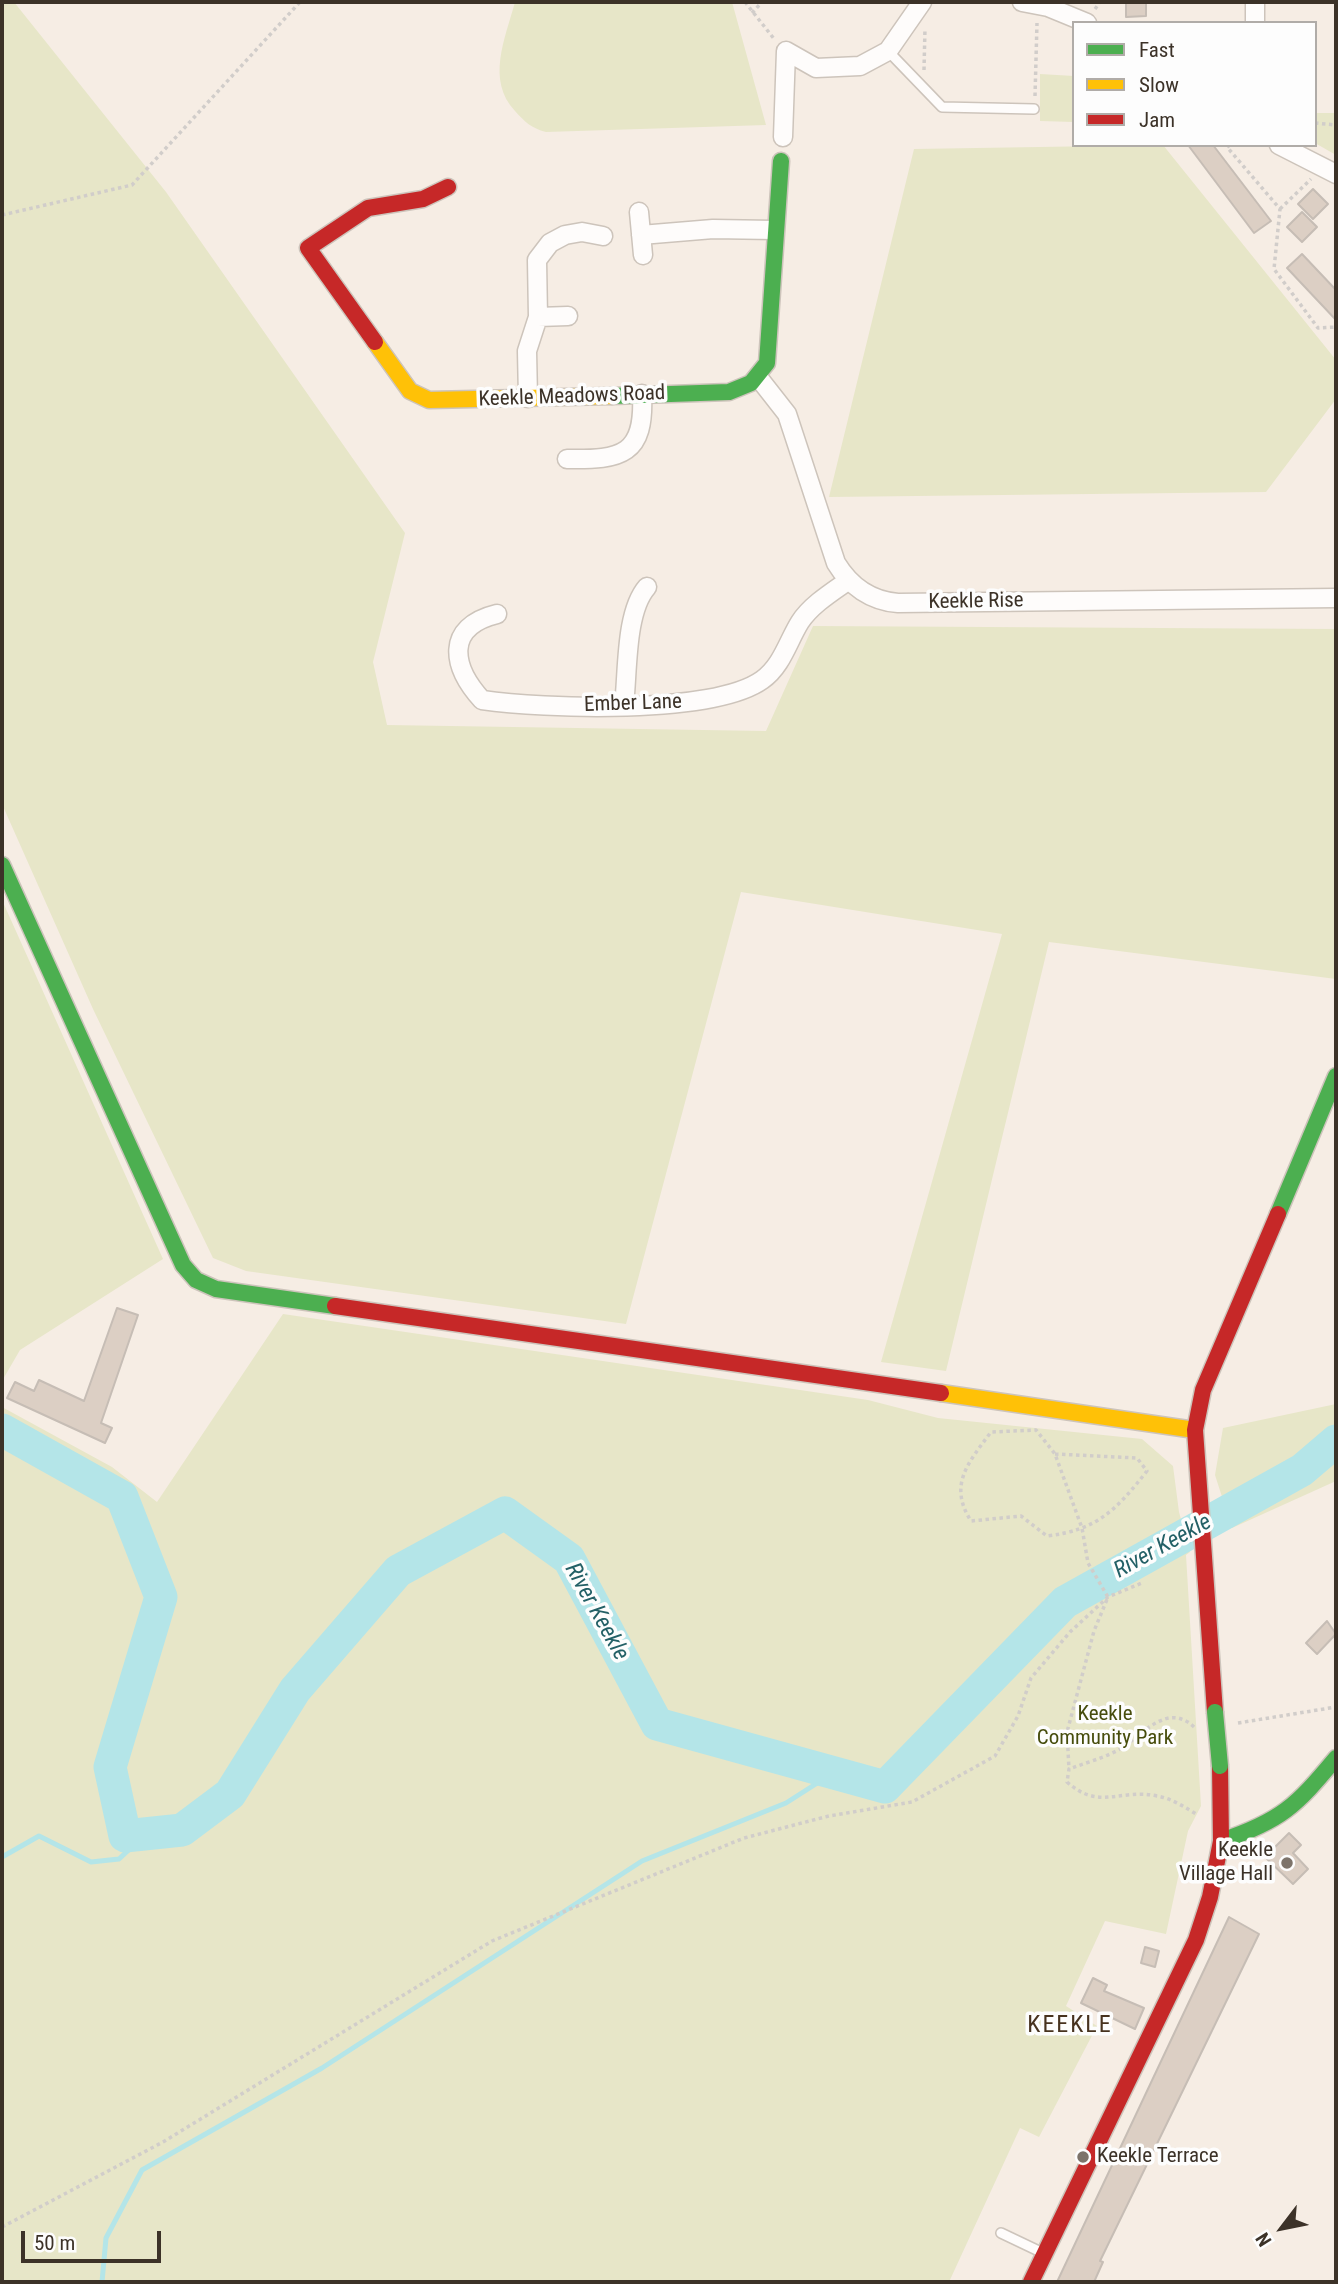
<!DOCTYPE html>
<html>
<head>
<meta charset="utf-8">
<style>
  body { margin:0 }
  #map { position:relative; width:1338px; height:2284px; overflow:hidden; background:#f6ede4; font-family:"Roboto Condensed",sans-serif }
  canvas { display:block }
  .frame { position:absolute; inset:0; border:4px solid #3c3228; pointer-events:none }
  .legend { position:absolute; left:1072px; top:21px; width:245px; height:126px; box-sizing:border-box; background:#fdfdfd; border:2px solid #b0aca8; margin:0; padding:9px 12px; list-style:none; font-size:21px; color:#3c3228 }
  .legend li { display:flex; align-items:center; gap:14px; height:35px }
  .legend b { width:35px; border:2px solid #b0aca8 }
  .north { position:absolute; left:1247px; top:2193px; width:70px; height:70px; -webkit-text-stroke:5px #fdfdfd; paint-order:stroke; rotate:238deg; font-size:19px; font-weight:700; line-height:28px; text-align:center; color:#3c3228 }
  .north::after { content:''; display:block; margin:auto; width:24px; height:32px; background:#3c3228; clip-path:polygon(50% 0,100% 100%,50% 72%,0 100%) }
  .scale { position:absolute; left:21px; top:2231px; width:140px; height:32px; box-sizing:border-box; border:4px solid #3c3228; border-top:0; padding-left:9px; font-size:21px; line-height:24px; white-space:nowrap; color:#3c3228; -webkit-text-stroke:5px #fdfdfd; paint-order:stroke }
</style>
</head>
<body>
<div id="map">
<canvas width="1338" height="2284"></canvas>
<div class="frame"></div>
<ul class="legend">
<li><b style="height:9px;background:#4caf50"></b>Fast</li>
<li><b style="height:9px;background:#ffc107"></b>Slow</li>
<li><b style="height:9px;background:#c62828"></b>Jam</li>
</ul>
<div class="north">N</div>
<div class="scale">50 m</div>
</div>
<script>
const c = document.querySelector('canvas').getContext('2d');
c.lineJoin = 'round';
function paint(path, color) { c.fillStyle = color; c.fill(path, 'evenodd'); }
function stroke(path, color, width, dash) { c.strokeStyle = color; c.lineWidth = width; c.lineCap = dash ? 'butt' : 'round'; c.setLineDash(dash || []); c.stroke(path); }
function drawText(font, color, halo, rows, align = 'center') {
  c.font = font + ' "Roboto Condensed",sans-serif'; c.lineWidth = 7; c.setLineDash([]); c.textBaseline = 'middle'; c.strokeStyle = halo; c.fillStyle = color; for (const [text, x, y, turn = 0] of rows) {
    c.save(); c.translate(x, y); c.rotate((+turn || 0) * Math.PI / 180); c.textAlign = isNaN(turn) ? turn : align; if (halo) c.strokeText(text, 0, 0); c.fillText(text, 0, 0); c.restore();
  }
}
const green = new Path2D(`
  M2,2H14L166,192L405,533L373,662L387,725L766,731L813,626L1336,629V979L1049,942L946,1371L881,1362L1002,934L741,892L626,1324L246,1271L213,1258L93,1009L2,804Z
  M515,2H732L766,125L546,132C531,128 525,122 515,111C486,80 505,39 515,2Z
  M1040,74L1074,76V122L1040,121Z
  M1315,113H1336V155L1315,143Z
  M1163,145L1336,360V399L1266,492L829,497L914,149Z
  M2,900L163,1259L20,1350L2,1381Z
  M283,1314L868,1400L938,1418L1142,1439L1173,1466L1179,1512L1190,1552L1186,1555L1201,1806L1188,1831L1166,1934L1105,1921L1066,2006L1097,2026L1039,2137L1020,2128L949,2282H2V1407L112,1467L157,1502Z
  M1336,1404V1481L1232,1528L1215,1475L1223,1428Z`);
const stream = new Path2D(`
  M2,1857L39,1836L91,1862L119,1859L147,1833
  M102,2282L106,2238L142,2170L322,2068L642,1861L786,1803L833,1773`);
const river = new Path2D(`
  M2,1430L122,1497L161,1597L110,1767L125,1836L182,1830L230,1794L295,1690L398,1571L505,1513L569,1559L657,1724L885,1787L1065,1602L1302,1470L1336,1441`);
const building = new Path2D(`
  M1126,2H1146V16L1126,17Z
  M1188,145H1213L1271,221L1254,233Z
  M1313,189L1328,204L1313,219L1298,204Z
  M1302,212L1317,227L1302,242L1287,227Z
  M1302,254L1336,290V320L1287,268Z
  M117,1308L138,1315L101,1423L112,1428L105,1443L7,1398L15,1382L34,1391L39,1380L84,1401Z
  M1327,1621L1336,1634L1317,1654L1306,1643Z
  M1289,1833L1301,1845L1293,1853L1308,1869L1293,1884L1265,1857Z
  M1229,1917L1259,1934L1100,2261L1103,2262L1094,2282H1057Z
  M1145,1947L1159,1951L1155,1967L1141,1963Z
  M1093,1978L1107,1985L1104,1991L1144,2008L1135,2029L1081,2003Z`);
const path = new Path2D(`
  M745,2L775,40
  M1095,9L1100,2
  M752,13L762,2
  M924,70L925,28
  M1035,96L1037,23
  M1315,123L1336,125
  M1230,145L1227,147L1280,209L1274,269L1318,328L1336,327
  M1280,209L1311,179
  M2,215L132,185L300,2
  M1055,1454L1137,1458L1147,1471C1117,1509 1098,1530 1047,1536L1021,1516L971,1521C948,1485 968,1463 991,1432L1036,1430L1055,1454L1082,1528L1088,1563L1108,1597L1094,1631L1067,1732L1069,1769
  M1238,1723L1336,1707
  M1194,1727C1167,1701 1142,1736 1120,1749C1104,1758 1085,1763 1069,1769L1067,1782C1099,1811 1121,1788 1157,1796C1171,1798 1186,1808 1198,1815
  M2,2227L163,2142L492,1941L744,1838L829,1816L912,1802L995,1756L1018,1716L1031,1678L1070,1632L1108,1597L1142,1583`);
const lane = new Path2D(`
  M888,51L942,107L1034,109
  M1001,2233L1043,2253`);
const street = new Path2D(`
  M1022,2L1048,7L1087,23
  M1255,23V2
  M783,137L786,51L816,68L860,66L888,51L922,2
  M1279,145L1336,174
  M639,212L643,255
  M641,235L713,229L774,230
  M538,317L568,316
  M758,377L787,414L836,563C850,586 871,601 898,603L1336,598
  M528,398L527,351L538,317L537,260L550,243L565,235L582,232L603,236
  M567,459C622,460 645,455 642,394
  M497,614C444,627 452,667 482,700C543,709 713,715 762,680C782,666 788,641 800,622C811,605 832,592 849,580
  M624,705C628,672 625,612 647,587`);
const fast = new Path2D(`
  M612,396L729,392L751,383L767,363L781,161
  M2,865L183,1265L196,1280L216,1289L335,1306
  M1278,1214L1336,1076
  M1221,1841C1281,1821 1296,1806 1336,1758`);
const slow = new Path2D(`
  M375,342L410,391L429,400L612,396
  M941,1393L1195,1430`);
const jam = new Path2D(`
  M375,342L308,248L368,208L423,199L448,187
  M335,1306L941,1393
  M1215,1712L1195,1430L1203,1390L1278,1214
  M1031,2282L1196,1940L1210,1897L1221,1841L1220,1766`);
const fastBridge = new Path2D(`
  M1215,1712L1220,1766`);
const markers = [
  [1287,1863,7,"#7d736a"],
  [1083,2157,7,"#7d736a"]
];
const streetNames = [
  ["Keekle Meadows Road",572,397,-2],
  ["Keekle Rise",976,602,-1],
  ["Ember Lane",633,704,-2]
];
const parkNames = [
  ["Keekle",1105,1715],
  ["Community Park",1105,1739]
];
const poiNames = [
  ["Keekle",1273,1851],
  ["Village Hall",1273,1875],
  ["Keekle Terrace",1097,2157,"left"]
];
const waterNames = [
  ["River Keekle",1163,1547,-29],
  ["River Keekle",596,1612,61]
];
const quarterNames = [
  ["KEEKLE",1070,2026]
];
paint(green, '#e7e6c8');
stroke(stream, '#b4e5e8', 5);
stroke(river, '#b4e5e8', 33);
paint(building, '#dccfc4');
stroke(building, '#c6bdb5', 2);
stroke(lane, '#cdc4bb', 12);
stroke(street, '#cdc4bb', 21);
stroke(fast, '#cdc4bb', 19);
stroke(slow, '#cdc4bb', 19);
stroke(jam, '#cdc4bb', 19);
stroke(path, '#d1cdca', 3.5, [3.5, 3.5]);
stroke(lane, '#fefcfb', 9);
stroke(street, '#fefcfb', 18);
stroke(fast, '#4caf50', 16);
stroke(slow, '#ffc107', 16);
stroke(jam, '#c62828', 16);
stroke(fastBridge, '#cdc4bb', 19, []);
stroke(fastBridge, '#4caf50', 16);
for (const [x, y, r, color] of markers) { const dot = new Path2D(); dot.arc(x, y, r, 0, 2 * Math.PI); c.fillStyle = color; c.fill(dot); stroke(dot, '#fdfdfd', 2.5); }
drawText('21px', '#3c3228', '#fdfdfd', streetNames);
drawText('21px', '#474d0d', '#fdfdfd', parkNames);
drawText('21px', '#3c3228', '#fdfdfd', poiNames, 'right');
drawText('italic 23px', '#236066', '#fdfdfd', waterNames);
c.letterSpacing = '2px';
drawText('24px', '#47321e', '#fdfdfd', quarterNames);
c.letterSpacing = '0px';
</script>
</body>
</html>
